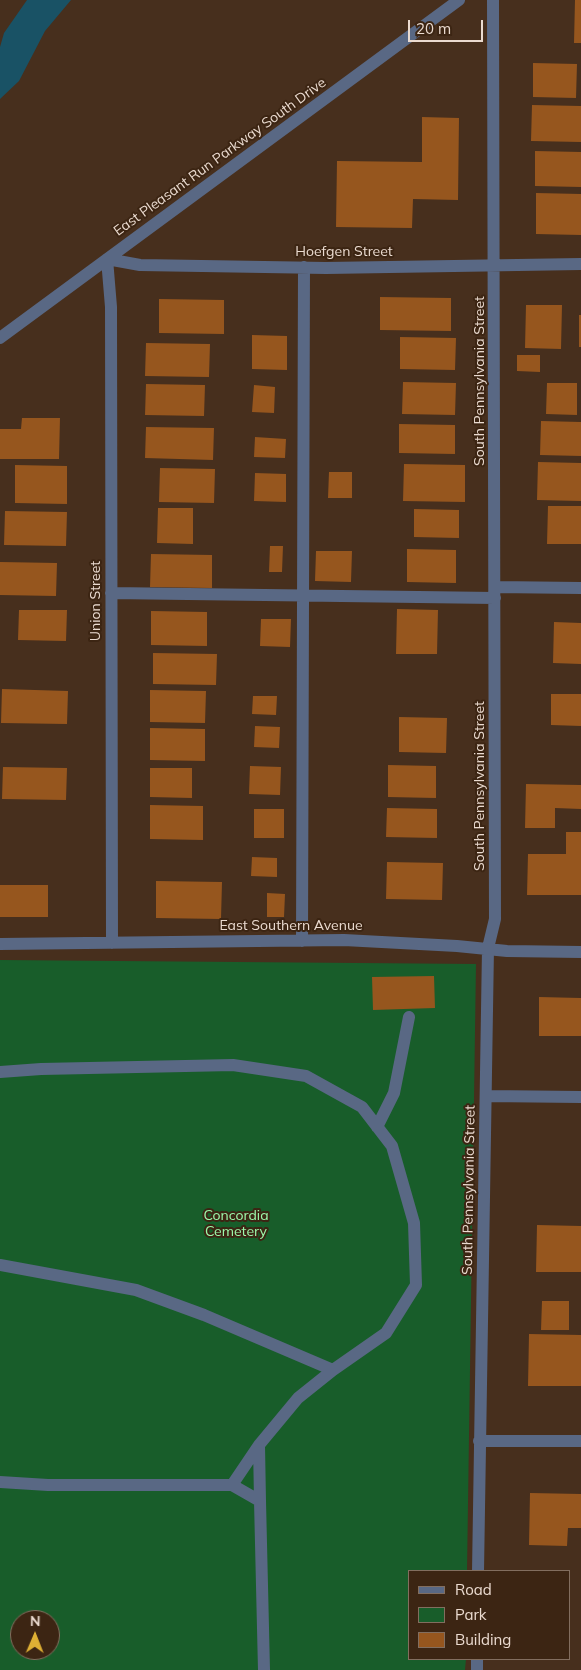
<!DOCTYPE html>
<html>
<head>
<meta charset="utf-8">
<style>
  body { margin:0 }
  #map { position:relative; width:581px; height:1670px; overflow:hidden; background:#472f1d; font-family:Mulish,sans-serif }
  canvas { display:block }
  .legend { position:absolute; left:408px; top:1570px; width:162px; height:90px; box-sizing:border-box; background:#3c2513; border:1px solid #826e5f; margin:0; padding:6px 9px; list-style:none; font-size:15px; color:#ebdbd0 }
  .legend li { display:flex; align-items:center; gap:10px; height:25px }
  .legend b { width:25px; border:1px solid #826e5f }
  .north { position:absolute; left:10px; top:1610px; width:50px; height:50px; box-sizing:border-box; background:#3c2513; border:1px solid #826e5f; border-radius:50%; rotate:1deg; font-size:14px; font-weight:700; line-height:20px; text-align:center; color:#ebdbd0 }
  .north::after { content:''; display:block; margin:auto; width:18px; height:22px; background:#dfb034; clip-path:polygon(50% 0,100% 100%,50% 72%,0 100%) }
  .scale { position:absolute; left:408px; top:20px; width:75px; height:22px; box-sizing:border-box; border:2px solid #ebdbd0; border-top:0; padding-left:6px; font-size:15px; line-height:18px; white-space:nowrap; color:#ebdbd0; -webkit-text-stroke:4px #3c2513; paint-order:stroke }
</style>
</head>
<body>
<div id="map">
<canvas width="581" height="1670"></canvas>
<ul class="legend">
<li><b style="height:6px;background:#596884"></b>Road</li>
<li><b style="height:14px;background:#185d2a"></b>Park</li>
<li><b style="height:14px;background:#96561e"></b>Building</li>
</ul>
<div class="north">N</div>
<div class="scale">20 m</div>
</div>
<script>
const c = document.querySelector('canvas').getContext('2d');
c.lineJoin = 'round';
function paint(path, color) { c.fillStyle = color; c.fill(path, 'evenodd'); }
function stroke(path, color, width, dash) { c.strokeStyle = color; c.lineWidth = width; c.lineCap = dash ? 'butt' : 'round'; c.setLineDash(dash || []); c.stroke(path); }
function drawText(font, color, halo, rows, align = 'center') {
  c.font = font + ' Mulish,sans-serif'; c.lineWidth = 4; c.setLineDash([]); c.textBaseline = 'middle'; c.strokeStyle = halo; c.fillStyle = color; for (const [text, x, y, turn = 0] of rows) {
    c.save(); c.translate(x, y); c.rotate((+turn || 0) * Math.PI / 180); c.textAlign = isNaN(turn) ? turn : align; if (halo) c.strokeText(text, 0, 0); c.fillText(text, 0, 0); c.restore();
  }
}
const green = new Path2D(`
  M0,960L476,964L467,1571H410V1659H466L465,1670H0ZM20,1620H50V1650H20Z`);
const water = new Path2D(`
  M27,0H71L45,31L19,81L0,99V47L4,33Z`);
const building = new Path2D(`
  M575,0H581V43H574Z
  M533,63L577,64L576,98L533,97Z
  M532,105L581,106V142L531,141Z
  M422,117L459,118L458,200L413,199L412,228L336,227L337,161L422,162Z
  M535,151L581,152V187L535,186Z
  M536,193L581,194V235L536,234Z
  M380,297L451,298V331L380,330Z
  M159,299L224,300V334L159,333Z
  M526,305H562L561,349L525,348Z
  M579,315H581V347H579Z
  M252,335L287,336V370L252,369Z
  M400,337L456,338L455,370L400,369Z
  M146,343L210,344L209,377L145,376Z
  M517,355H540V372L517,371Z
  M403,382L456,383L455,415L402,414Z
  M547,383H577V415L546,414Z
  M146,384L205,385L204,416L145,415Z
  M254,385L275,387L274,413L252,412Z
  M22,418H60L59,459H0V429H21Z
  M541,421L581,422V456L540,455Z
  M399,424L455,425V454L399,453Z
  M146,427L214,428L213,460L145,458Z
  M255,437L286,439L285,458L254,457Z
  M538,462L581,463V501L537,500Z
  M404,464L465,465V502L403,501Z
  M15,465L67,466V504L15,503Z
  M160,468L215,469L214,503L159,502Z
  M329,472H352V498H328Z
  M255,473L286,474V502L254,501Z
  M548,506H581V544H547Z
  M158,508H193V544L157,543Z
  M414,509L459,510V538L414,537Z
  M5,511L67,512L66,546L4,545Z
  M270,546H283L282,572H269Z
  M407,549L456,550V583L407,582Z
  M316,551H352L351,582L315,581Z
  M151,554L212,555V588L150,587Z
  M0,562L57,563L56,596L0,595Z
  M397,609L438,610L437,654H396Z
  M19,610H67L66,641L18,640Z
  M151,611L207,612V646L151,645Z
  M261,619H291L290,647L260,646Z
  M554,622L581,623V664L553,663Z
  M153,653L217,654L216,685L153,684Z
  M2,689L68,691L67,724L1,723Z
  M150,690L206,691L205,723L150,722Z
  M551,694H581V726L551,725Z
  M253,696H277L276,715L252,714Z
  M399,717L447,718L446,753L399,752Z
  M255,726L280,727L279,748L254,747Z
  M150,728L205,729V761L150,760Z
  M388,765L436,766V798L388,797Z
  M250,766L281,767L280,795L249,794Z
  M3,767L67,768L66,800L2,799Z
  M150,768H192V798L150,797Z
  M526,784L581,785V809L555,808V828H525Z
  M150,805L203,806V840L150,839Z
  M387,808L437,809V838L386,837Z
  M254,809H284V838H254Z
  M566,832H581V895H527L528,854H566Z
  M252,857L277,858V877L251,876Z
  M387,862L443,863L442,900L386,899Z
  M156,881L222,882L221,919L156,918Z
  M0,885H48V917H0Z
  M267,893L285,894L284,917H267Z
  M434,976L435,1008L373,1010L372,977Z
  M539,997L581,998V1036H539Z
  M537,1225L581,1226V1272H536Z
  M542,1301H569V1330H541Z
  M529,1334L581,1335V1386H528Z
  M530,1493L581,1494V1528H568L567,1546L529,1545Z`);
const minor = new Path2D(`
  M0,338L459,0
  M495,587L581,588
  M111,593L495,598
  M302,941L304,267
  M112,943L111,307L107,259L140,265L326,268L581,264
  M0,944L344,940L457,946L507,951L581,952
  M0,1072L41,1069L233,1065L306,1076L362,1107L392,1146L414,1223L416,1285L386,1333L333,1370L298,1398L259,1445L232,1485H48L0,1482
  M486,1096L581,1097
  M377,1127L394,1093L409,1017
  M0,1265L136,1290L204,1315L333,1370
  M479,1441H581
  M232,1485L260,1501L259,1445
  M260,1501L264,1670
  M478,1571L488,948L495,919L493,0
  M477,1670V1659`);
const streetNames = [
  ["East Pleasant Run Parkway South Drive",220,157,-36],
  ["Hoefgen Street",344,252],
  ["South Pennsylvania Street",480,381,-90],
  ["Union Street",96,601,-90],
  ["South Pennsylvania Street",480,786,-90],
  ["East Southern Avenue",291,926],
  ["South Pennsylvania Street",469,1190,-89]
];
const parkNames = [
  ["Concordia",236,1216],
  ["Cemetery",236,1232]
];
paint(green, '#185d2a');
paint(water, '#195265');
paint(building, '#96561e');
stroke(minor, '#596884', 12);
drawText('14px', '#ebdbd0', '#3c2513', streetNames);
drawText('14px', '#9cf9ab', '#3c2513', parkNames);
</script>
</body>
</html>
